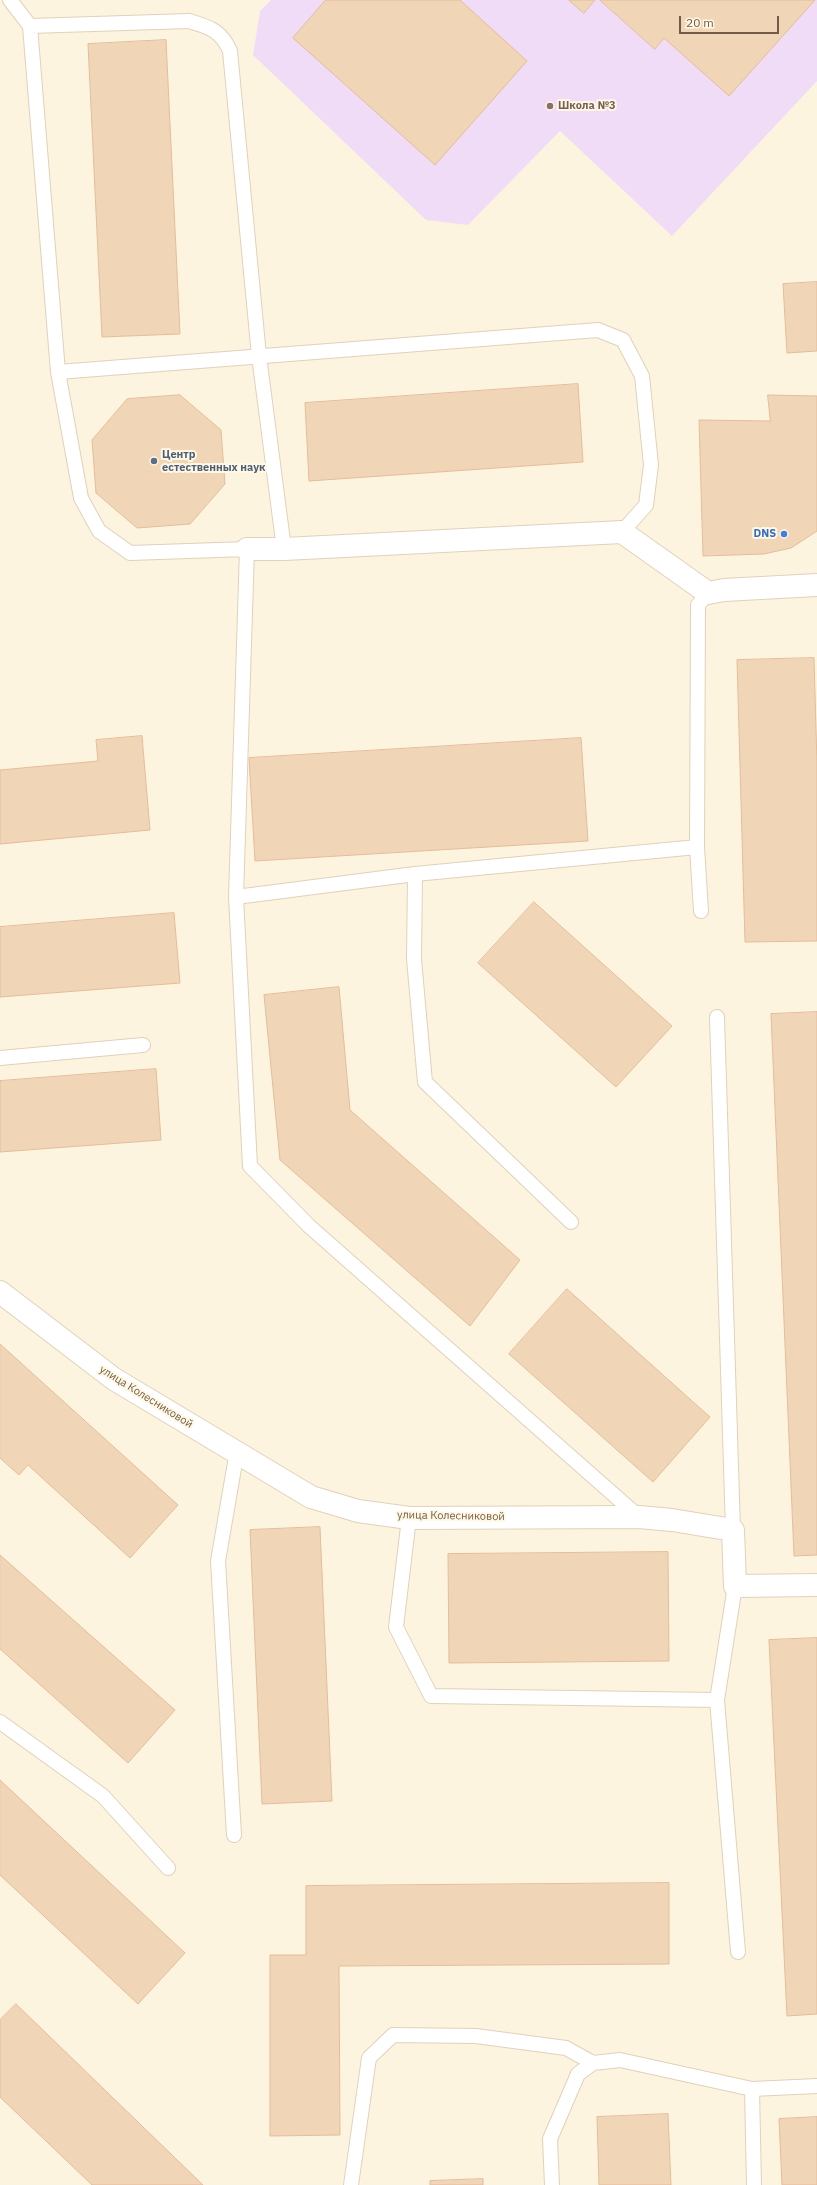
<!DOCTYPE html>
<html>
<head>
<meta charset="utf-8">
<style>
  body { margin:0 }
  #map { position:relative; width:817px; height:2185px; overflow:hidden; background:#fcf4df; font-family:"IBM Plex Sans",sans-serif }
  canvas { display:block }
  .scale { position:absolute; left:679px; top:16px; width:100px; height:18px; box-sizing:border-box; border:2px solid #725b47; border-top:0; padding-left:5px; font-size:12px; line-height:14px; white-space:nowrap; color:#725b47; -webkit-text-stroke:3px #fff8e5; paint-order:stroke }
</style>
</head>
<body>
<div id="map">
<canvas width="817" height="2185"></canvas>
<div class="scale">20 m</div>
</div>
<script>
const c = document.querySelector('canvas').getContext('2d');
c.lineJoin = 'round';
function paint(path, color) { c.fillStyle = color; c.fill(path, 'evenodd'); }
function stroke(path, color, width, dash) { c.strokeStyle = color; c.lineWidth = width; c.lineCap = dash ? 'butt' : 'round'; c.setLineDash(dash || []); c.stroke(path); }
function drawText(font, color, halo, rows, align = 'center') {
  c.font = font + ' "IBM Plex Sans",sans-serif'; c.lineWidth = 4; c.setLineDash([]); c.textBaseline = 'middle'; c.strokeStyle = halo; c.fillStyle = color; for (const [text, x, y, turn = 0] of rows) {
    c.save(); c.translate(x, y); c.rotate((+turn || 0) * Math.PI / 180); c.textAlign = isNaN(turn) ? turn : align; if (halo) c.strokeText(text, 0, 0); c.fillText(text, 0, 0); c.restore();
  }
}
const education = new Path2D(`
  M271,0H817V81L672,236L560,131L468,225L426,220L253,55L260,11Z`);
const building = new Path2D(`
  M326,0H460L527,61L435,165L293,38Z
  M569,0H595L584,13Z
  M600,0H815L729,96L664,38L655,49Z
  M166,40L180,334L102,337L88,44Z
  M817,282V351L787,353L783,284Z
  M578,384L583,462L309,481L305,403Z
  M180,395L221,430L225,484L190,524L137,528L96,493L92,440L127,399Z
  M768,395L817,396V531L791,548L764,554L703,556L699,420L770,421Z
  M814,658L817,764V941L745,942L737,660Z
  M142,736L150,830L0,844V770L98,761L96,740Z
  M581,738L588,841L255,861L249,758Z
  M534,902L672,1026L616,1087L478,963Z
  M174,913L180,983L0,997V927Z
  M339,987L350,1110L520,1260L470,1326L280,1160L264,995Z
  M817,1012V1555L794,1556L771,1014Z
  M156,1069L161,1140L0,1152V1081Z
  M567,1289L710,1417L653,1482L509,1354Z
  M0,1344L178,1505L130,1558L28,1465L19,1475L0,1458Z
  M320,1527L332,1801L262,1804L250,1530Z
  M668,1552L669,1661L449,1663L448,1554Z
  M0,1555L175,1710L128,1763L0,1649Z
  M817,1638V2014L787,2016L769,1640Z
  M0,1780L185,1953L138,2004L0,1875Z
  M669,1883V1964L339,1966L340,2135L270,2136V1955H306V1886Z
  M16,2004L203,2185H92L0,2097V2020Z
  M668,2114L671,2185H599L597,2117Z
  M817,2117V2185H782L779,2119Z
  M483,2179V2185H430V2181Z`);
const service = new Path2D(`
  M10,0L30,26L58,372L81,498L99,531L130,553L247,549L236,897L250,1166L309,1226L639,1517
  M30,26L189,21C209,27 221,30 230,51L259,356L284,549
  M58,372L598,330L623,340L642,376L651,465L646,505L622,532
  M415,874L414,959L425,1082L571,1222
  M236,897L415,874L697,847
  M701,911L697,847L698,605L708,593
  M717,1017L733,1530
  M0,1058L143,1045
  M409,1518L396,1627L431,1696L717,1700
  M735,1586L717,1700L738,1952
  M0,1722L103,1796L168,1868
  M234,1835L218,1561L237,1451
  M752,2089L754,2185
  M351,2185L369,2058L393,2035L476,2036L566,2048L593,2063
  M552,2185L550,2139L578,2074L593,2063L620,2060L752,2089L817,2086`);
const minor = new Path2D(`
  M247,549H284L622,532L708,593L724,590L817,585
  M0,1292L114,1379L311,1497L358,1511L409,1518L639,1517L672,1520L733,1530L735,1586L817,1585`);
const markers = [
  [550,106,4,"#8d6e63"],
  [154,461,4,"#5c6f8a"],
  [784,534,4,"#3f7fe0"]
];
const educationNames = [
  ["Школа №3",558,106]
];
const serviceNames = [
  ["Центр",162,455],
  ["естественных наук",162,468]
];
const shopNames = [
  ["DNS",776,534]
];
const streetNames = [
  ["улица Колесниковой",146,1397,32],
  ["улица Колесниковой",451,1516,1]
];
paint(education, '#f1dcf8');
paint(building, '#f1d5b7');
stroke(building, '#e4bd98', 1);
stroke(service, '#e0d1bc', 16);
stroke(minor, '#e0d1bc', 24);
stroke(service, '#fff', 14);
stroke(minor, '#fff', 22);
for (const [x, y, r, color] of markers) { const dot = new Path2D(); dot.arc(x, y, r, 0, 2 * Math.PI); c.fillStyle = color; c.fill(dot); stroke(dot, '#fff8e5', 1.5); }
drawText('bold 11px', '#785e54', '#fff8e5', educationNames, 'left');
drawText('bold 11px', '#4e5e75', '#fff8e5', serviceNames, 'left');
drawText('bold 11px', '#366cbe', '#fff8e5', shopNames, 'right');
drawText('11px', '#725b47', '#fff8e5', streetNames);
</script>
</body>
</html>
